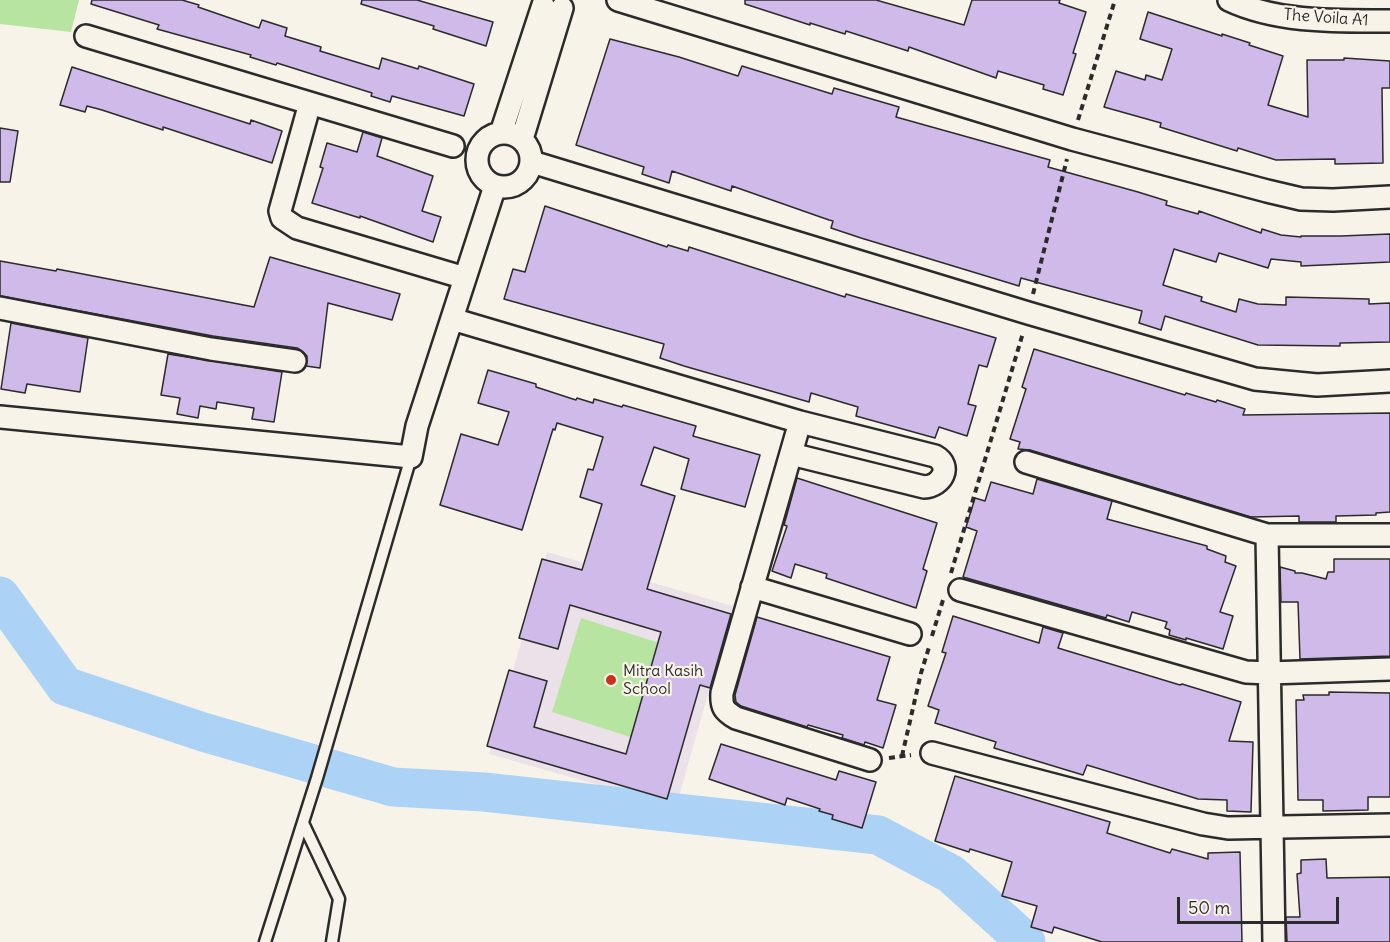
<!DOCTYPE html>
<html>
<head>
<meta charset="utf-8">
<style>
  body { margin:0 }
  #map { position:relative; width:1390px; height:942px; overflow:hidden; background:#f7f3e8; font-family:Delius,sans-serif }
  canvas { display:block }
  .scale { position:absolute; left:1177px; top:897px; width:162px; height:27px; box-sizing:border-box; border:3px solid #2b2b2b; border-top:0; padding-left:8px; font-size:18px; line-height:21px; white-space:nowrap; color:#2b2b2b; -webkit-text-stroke:4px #f7f3e8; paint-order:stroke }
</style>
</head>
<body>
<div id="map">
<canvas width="1390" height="942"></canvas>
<div class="scale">50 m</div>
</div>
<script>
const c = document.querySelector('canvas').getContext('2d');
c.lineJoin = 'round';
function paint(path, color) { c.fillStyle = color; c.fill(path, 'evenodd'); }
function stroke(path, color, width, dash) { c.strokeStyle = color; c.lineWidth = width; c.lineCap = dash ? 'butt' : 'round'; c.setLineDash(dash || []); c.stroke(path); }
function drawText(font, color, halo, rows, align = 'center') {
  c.font = font + ' Delius,sans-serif'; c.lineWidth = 4.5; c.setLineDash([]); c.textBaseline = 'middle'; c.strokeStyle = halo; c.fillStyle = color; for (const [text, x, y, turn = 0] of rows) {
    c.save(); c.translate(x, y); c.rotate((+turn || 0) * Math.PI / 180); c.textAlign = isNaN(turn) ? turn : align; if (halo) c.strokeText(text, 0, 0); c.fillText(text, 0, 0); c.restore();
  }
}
const built = new Path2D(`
  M547,552L733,606L676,807L489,754Z`);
const green = new Path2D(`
  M0,0H79L71,32L0,24Z
  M581,618L678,649L649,743L552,712Z`);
const river = new Path2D(`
  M0,596L65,686L203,732L393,787L484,792L878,835L951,874L1026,942`);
const building = new Path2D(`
  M92,0H182L199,5L198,7L259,28L262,20L287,28L285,36L321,47L320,51L379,69L382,58L418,69L419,66L474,84L464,116L392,96L390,102L371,96L372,93L277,63L276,65L250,57L251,55L157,29L159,25L91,4Z
  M362,0H417L493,22L486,46L433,29L434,26L361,4Z
  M745,0H876L964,25L972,0H1060L1059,3L1086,12L1073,53L1076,54L1063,95L1043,89L1044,85L998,71L996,78L909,47L908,51L846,31L845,34L810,23V25L745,4Z
  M1148,12L1222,36V34L1250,43L1249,45L1283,56L1268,105L1308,117L1307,60H1344V58L1390,61V88H1382L1383,163L1335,164V159L1276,160L1238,148L1237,151L1160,127L1161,123L1104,107L1116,71L1145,80L1146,75L1162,80L1172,49L1140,39Z
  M610,39L679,57L738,76L742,66L832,94L834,88L899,107L896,117L1050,160L1048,167L1138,192L1167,201L1166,205L1198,214L1199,211L1261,233L1262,229L1281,235L1301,237V236H1341L1390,234V262L1301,266V262L1271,259L1268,268L1219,253L1216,262L1174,249L1163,285L1202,297L1201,301L1236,312L1239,299L1258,304L1286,305V297L1369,299V304L1390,303V342L1340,343V346L1258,345L1165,316L1161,330L1139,323L1142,311L1021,278L1019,286L861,238L831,228L833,221L829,220L732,186L731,191L672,171L669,183L642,174L644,167L576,145Z
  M72,67L250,124L251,120L282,131L272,163L163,127V130L102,110L87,106L85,112L60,105Z
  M0,128L18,131L10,182H0Z
  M363,132L382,138L377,156L433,176L422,211L441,217L433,242L360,216V218L312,203L323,168L320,167L327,143L357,152Z
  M545,206L667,247L668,245L688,251L689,247L845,297L846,294L996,338L987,367L979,365L968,404L976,406L967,436L939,427L935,438L856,416L858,407L811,393L809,402L684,366L660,358L664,344L504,299L513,269L525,272Z
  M270,257L400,294L392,320L328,303L320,368L306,366L307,356L302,351L297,348L213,336L0,296V261L56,271L57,269L254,307Z
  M11,323L88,338L80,392L27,384L25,393L1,389Z
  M1034,349L1185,395L1186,393L1216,402L1217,400L1245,409L1243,415L1390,413V512L1376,513V515L1336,516V522H1299V516L1251,517L1030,450L1018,449L1020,442L1010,439L1026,389L1022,387Z
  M168,354L282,372L274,422L252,419L254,408L217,402L216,409L200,406L198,418L177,414L180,398L161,395Z
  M488,370L536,384V387L576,400L577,398L593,403L594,399L622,407L623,405L696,426L693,436L760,455L745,507L681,489L689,459L654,447L641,485L675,496L647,589L731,614L710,688L700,685L667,799L487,746L509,670L547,681L534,727L626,754L661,632L570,605L558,649L519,638L542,559L582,570L602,504L580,497L588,469L593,470L603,437L557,423L555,430L553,429L522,530L440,505L461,434L498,445L509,412L478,403Z
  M797,478L937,523L923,569L927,571L916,608L826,578L827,574L795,564L791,578L772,571L787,526L784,525Z
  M1037,479L1112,501L1107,519L1207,546V549L1226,556L1225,562L1236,566L1220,612L1233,616L1223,649L1186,638V640L1169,635L1170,630L1165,628L1167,622L1132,612L1129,622L1107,615L1106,618L963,577L977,531L966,527L975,498L985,501L991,482L1033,494Z
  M1334,559H1390V656L1300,659L1298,602H1281L1280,567L1295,571V573H1302L1326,579L1328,572H1334Z
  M953,616L1039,643L1043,627L1063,633L1058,648L1180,685L1182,684L1241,702L1229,741L1253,742L1251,812L1227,811V800L1198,799L1087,765L1083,775L994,748L996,742L935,723L939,710L928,706L946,653L942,652Z
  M757,617L890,657L877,700L896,705L883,748L865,742L864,745L842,738L843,735L808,725L807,727L741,706L736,702L735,695Z
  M1329,692L1390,693V797H1368V810L1323,811V800H1298L1296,700H1304L1303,695H1329Z
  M721,744L836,780L839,771L876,782L862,828L832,819L833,815L819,811L820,809L787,798L785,805L709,779Z
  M955,776L1110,822L1107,833L1170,853L1172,849L1208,859V853L1240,852L1242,942H1102L1054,927L1052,933L1031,927L1037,906L1002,896L1012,862L970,849L969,852L935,841Z
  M1326,859L1327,878L1390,877V942H1287L1286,917H1300L1297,874L1301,873V860Z`);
const path = new Path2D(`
  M1078,120L1115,0
  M1033,294L1067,159
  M951,573L1023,333
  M932,636L943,600
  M902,756L921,673L930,644
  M889,758L911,755`);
const lane = new Path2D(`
  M303,823L339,899L332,942
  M265,942L317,778L411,457`);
const street = new Path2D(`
  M618,0L1072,139L1267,191L1301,199L1333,200L1390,197
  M1229,0C1278,23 1337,21 1390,21
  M86,36L453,146
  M310,103L280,211L282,218L297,228L465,278
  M501,133L543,5
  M477 160a27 27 0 1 1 54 0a27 27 0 1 1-54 0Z
  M522,139L562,8
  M532,162L1028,313L1255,379L1317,385L1390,381
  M0,308L211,349L295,361
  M452,319L800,422L935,456C953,466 942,486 924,487L791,454
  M0,417L411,457L417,426L495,186
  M800,422L722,693C721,707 724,711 736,718L870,760
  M1026,462L1267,535H1390
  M1267,535L1274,942
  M752,587L910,634
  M960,590L1246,672L1269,673L1390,669
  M932,753L1203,824L1228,828L1390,825`);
const markers = [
  [611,680,6,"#c8321e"]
];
const streetNames = [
  ["The Voila A1",1326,18,4]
];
const poiNames = [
  ["Mitra Kasih",623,671],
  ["School",623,689]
];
paint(built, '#ebe2e9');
paint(green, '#b8e4a2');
stroke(river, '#acd2f5', 39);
paint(building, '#d0baea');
stroke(building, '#2b2b2b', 1.5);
stroke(lane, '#2b2b2b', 15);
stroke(street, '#2b2b2b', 26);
stroke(path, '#2b2b2b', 4, [6, 4.5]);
stroke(lane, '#f7f3e8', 10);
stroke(street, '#f7f3e8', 21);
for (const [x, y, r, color] of markers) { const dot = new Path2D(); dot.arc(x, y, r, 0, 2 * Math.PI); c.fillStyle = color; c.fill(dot); stroke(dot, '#f7f3e8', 2); }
drawText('16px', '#2b2b2b', '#f7f3e8', streetNames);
drawText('16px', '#2b2b2b', '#f7f3e8', poiNames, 'left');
</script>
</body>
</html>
